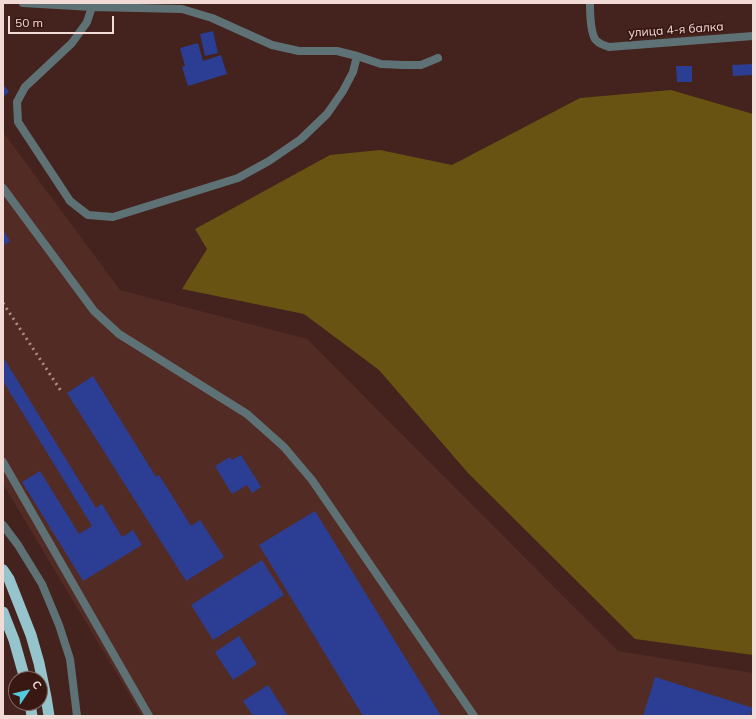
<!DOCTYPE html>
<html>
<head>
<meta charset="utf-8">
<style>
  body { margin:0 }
  #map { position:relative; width:756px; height:719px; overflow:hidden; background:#44221d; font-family:Mulish,sans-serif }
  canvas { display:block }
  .frame { position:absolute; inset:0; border:4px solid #f2dad6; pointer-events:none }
  .north { position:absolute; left:8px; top:671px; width:40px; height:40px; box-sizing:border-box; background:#391813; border:1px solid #836661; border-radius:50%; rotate:55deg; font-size:11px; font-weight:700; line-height:16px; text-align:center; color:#f2dad6 }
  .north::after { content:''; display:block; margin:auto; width:14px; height:18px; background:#54cadd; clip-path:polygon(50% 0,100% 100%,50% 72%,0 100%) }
  .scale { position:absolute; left:8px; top:16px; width:106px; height:18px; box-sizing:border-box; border:2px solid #f2dad6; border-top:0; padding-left:5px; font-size:12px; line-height:14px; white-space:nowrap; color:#f2dad6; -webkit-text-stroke:3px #391813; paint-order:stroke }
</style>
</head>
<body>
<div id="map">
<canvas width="756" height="719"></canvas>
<div class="frame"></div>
<div class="north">С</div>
<div class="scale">50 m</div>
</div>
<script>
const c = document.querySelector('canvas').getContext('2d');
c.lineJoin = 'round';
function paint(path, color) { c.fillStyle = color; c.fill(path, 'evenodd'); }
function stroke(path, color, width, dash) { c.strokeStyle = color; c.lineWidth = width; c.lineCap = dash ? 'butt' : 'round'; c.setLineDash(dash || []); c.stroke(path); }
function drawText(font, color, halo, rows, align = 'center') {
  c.font = font + ' Mulish,sans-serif'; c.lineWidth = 3.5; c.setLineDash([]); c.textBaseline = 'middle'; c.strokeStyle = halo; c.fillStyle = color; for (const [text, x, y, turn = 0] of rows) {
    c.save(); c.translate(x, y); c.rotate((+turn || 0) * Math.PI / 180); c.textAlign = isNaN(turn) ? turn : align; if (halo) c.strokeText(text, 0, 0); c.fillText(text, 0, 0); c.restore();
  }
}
const built = new Path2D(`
  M3,132L120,290L307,339L618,651L753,673V716H142L3,484Z`);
const green = new Path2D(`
  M671,90L753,114V655L635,639L468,473L379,370L304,314L182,289L207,249L195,229L330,155L380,150L452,165L580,98Z`);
const building = new Path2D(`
  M213,31L218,53L205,56L200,34Z
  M198,43L203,61L221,55L227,74L188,86L182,67L185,66L180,48Z
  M753,64V75L733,76L732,65Z
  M676,66H692V82H677Z
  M3,84L9,92L3,97Z
  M3,230L10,241L3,246Z
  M3,357L96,508L102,504L122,537L133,530L142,545L83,581L22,482L40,471L79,534L92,526L3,381Z
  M93,376L156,477L159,475L191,526L200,520L224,557L186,581L67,393Z
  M241,455L261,487L252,493L247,485L232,494L215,466L230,457L232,460Z
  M315,511L441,716H363L259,545Z
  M262,560L284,595L213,640L191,605Z
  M239,636L257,664L233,680L215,652Z
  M655,677L753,708L750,716H643Z
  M268,685L288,716H253L243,701Z`);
const service = new Path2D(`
  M23,3L92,7L182,9L212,18L272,45L299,51H337L357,56L381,64L403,65H421L438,58
  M92,7L87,22L72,43L25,87L17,102L18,122L70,201L88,215L113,217L238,178L269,161L301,139L327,114L343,91L353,72L357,56
  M3,188L94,311L119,334L247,414L284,447L312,480L474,716
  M3,462L149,716`);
const minor = new Path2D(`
  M590,3C590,13 590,30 595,39C598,44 604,45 609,47L753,36
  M3,525L18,545L42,584L59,625L70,659L77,716`);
const trunk = new Path2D(`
  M3,570L9,579L31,635L39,663L46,697L49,716
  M3,612L14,640L25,679
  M30,703L32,716`);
const rail = new Path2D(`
  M3,303L61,391`);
const streetNames = [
  ["улица 4-я балка",676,30,-4]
];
paint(built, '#532b25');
paint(green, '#695312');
paint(building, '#2b3e94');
stroke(service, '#5e7275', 8);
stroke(minor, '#5e7275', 8);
stroke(trunk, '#96c4cc', 11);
stroke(rail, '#ab8f8b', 3, [2, 4]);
drawText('12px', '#f2dad6', '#391813', streetNames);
</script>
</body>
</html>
